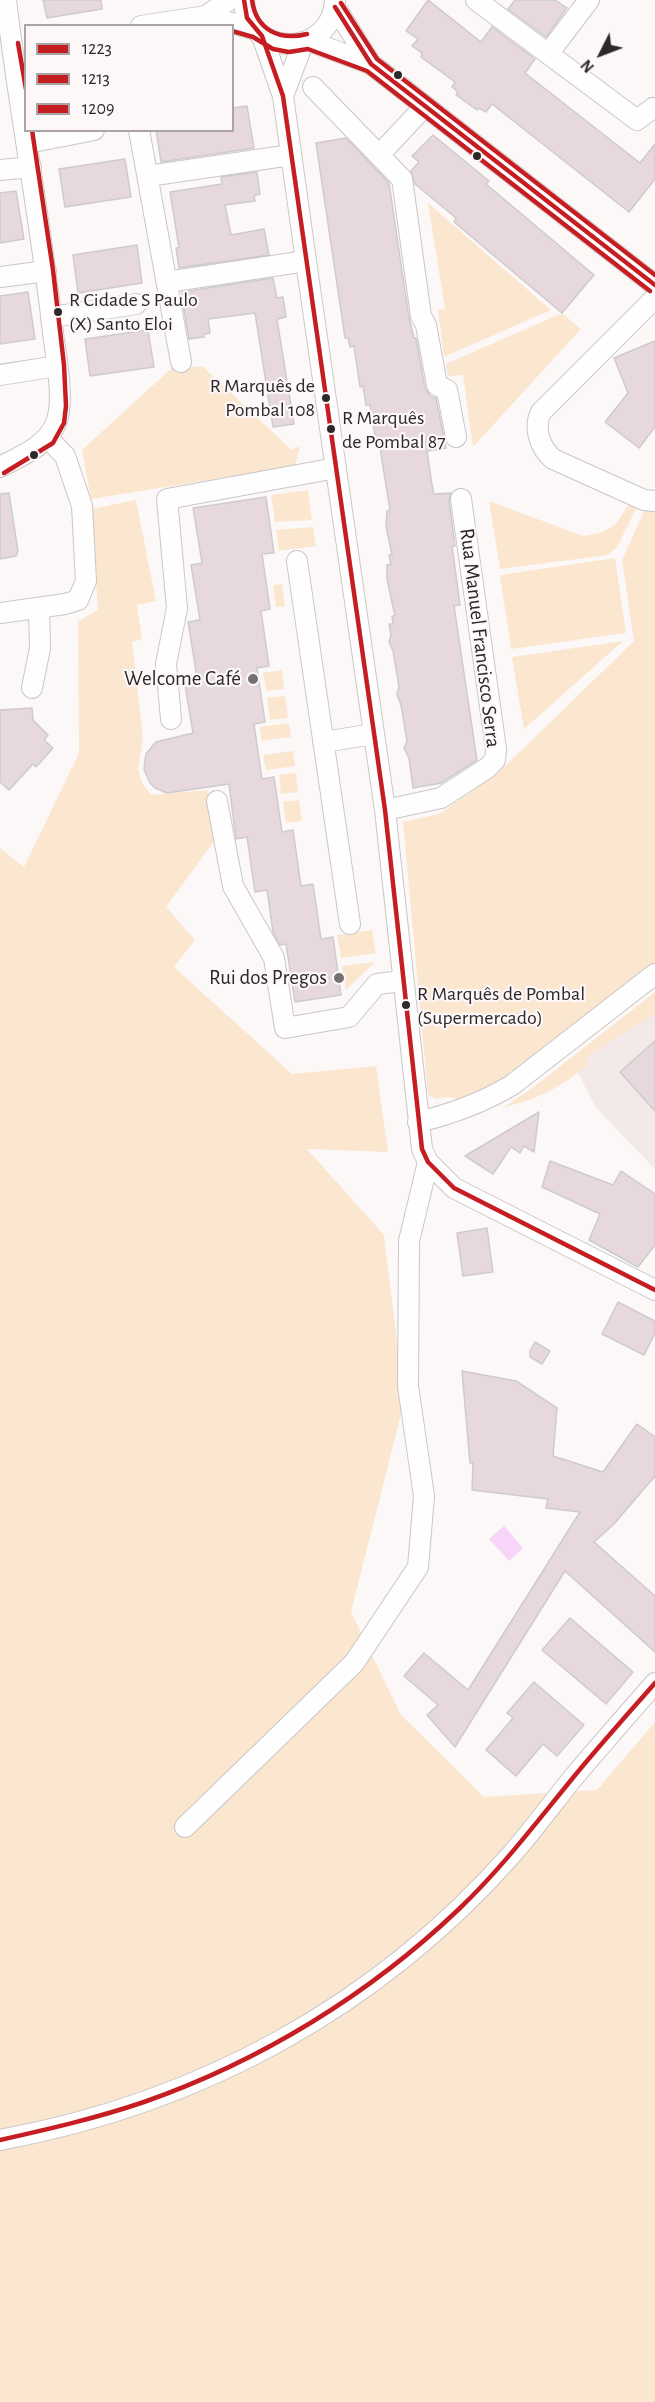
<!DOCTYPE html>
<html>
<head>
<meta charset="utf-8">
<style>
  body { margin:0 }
  #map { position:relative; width:655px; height:2402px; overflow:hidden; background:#fdf8f8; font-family:"Alegreya Sans",sans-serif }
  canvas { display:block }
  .legend { position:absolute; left:24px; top:24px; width:210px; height:108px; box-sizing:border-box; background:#fef7f7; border:2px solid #aaa5a5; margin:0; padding:8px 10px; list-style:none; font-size:18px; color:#2b2929 }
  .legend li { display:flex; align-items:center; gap:12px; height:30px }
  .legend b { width:30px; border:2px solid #aaa5a5 }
  .north { position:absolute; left:571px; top:24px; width:60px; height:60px; -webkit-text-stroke:4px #fef7f7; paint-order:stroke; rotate:228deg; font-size:16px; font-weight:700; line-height:24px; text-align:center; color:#2b2929 }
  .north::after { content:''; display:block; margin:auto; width:21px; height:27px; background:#2b2929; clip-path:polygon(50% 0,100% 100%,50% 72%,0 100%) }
</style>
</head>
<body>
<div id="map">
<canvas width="655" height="2402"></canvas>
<ul class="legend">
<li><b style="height:8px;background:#c61d23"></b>1223</li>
<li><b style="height:8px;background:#c61d23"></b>1213</li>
<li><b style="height:8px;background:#c61d23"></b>1209</li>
</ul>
<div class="north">N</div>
</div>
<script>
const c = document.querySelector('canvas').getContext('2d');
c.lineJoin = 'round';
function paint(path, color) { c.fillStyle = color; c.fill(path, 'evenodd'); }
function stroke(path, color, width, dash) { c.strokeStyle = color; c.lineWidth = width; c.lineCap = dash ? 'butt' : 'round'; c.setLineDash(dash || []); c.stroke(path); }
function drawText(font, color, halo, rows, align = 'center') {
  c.font = font + ' "Alegreya Sans",sans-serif'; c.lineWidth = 4.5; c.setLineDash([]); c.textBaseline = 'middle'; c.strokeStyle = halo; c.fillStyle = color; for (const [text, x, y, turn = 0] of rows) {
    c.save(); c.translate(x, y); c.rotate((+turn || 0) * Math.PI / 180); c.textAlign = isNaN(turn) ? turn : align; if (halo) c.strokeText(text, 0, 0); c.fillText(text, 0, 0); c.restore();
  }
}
const built = new Path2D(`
  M655,1011V1169L596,1108L578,1073L586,1057Z`);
const green = new Path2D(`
  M428,203L551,310L444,357L438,310L445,309Z
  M562,313L581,329L473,447L463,375L448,376L446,364Z
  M174,366L203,367L292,450L300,446L295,466L91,499L82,450Z
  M308,490L312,520L275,522L271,495Z
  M136,500L156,601L137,605L142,639L132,642L143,738L138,769L142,783L151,795L208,790L215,840L166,907L195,940L174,967L292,1074L376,1066L388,1152L307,1149L384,1235L398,1351L408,1386L351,1612L401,1715L484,1797L597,1790L655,1722V2402H0V848L24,867L79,753L78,621L98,610L91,509Z
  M489,501L583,536L600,533L615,525L629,504L636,509L617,547L608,555L500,569Z
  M645,509H655V966L499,1087L466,1102L450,1097L436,1099L428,1095L403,822L439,814L497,774L634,641L622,560Z
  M313,527L316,546L279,551L276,530Z
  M615,558L626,633L511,649L500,575Z
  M282,584L285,606L276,607L273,585Z
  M623,641L524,729L512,657Z
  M282,670L284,689L266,691L263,673Z
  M285,696L288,718L270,720L267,698Z
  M289,723L291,737L261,741L260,727Z
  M293,751L295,766L266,770L263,755Z
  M296,773L298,792L281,794L279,775Z
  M299,800L302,821L286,823L283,802Z
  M372,930L376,953L341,958L337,935Z
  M375,962L346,990L342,966Z
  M655,992V1014L586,1057L589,1063C562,1087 539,1099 504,1107L535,1086Z`);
const water = new Path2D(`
  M504,1526L523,1548L509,1561L489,1539Z`);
const building = new Path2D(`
  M43,0H101L102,9L47,18Z
  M428,0L481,42L492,27L535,59L525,73L640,163L655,144V179L629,212L492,104L486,112L479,108L477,110L456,95L458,92L452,87L455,82L421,57L422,53L412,46L418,39L406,31Z
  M515,0H555L567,8L546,37L508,9Z
  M247,106L254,148L161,162L156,130H232V108Z
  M433,135L489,181L486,184L594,275L562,313L454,222L456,218L415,184L411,171L419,162L412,156Z
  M346,138L389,183L409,318L414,338H416L425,388L430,396L436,398L446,448L427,451L432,485L434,494L451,493L449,501L455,546H452L460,605L454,606L477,760L441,783L413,788L409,758L404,748L407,741L401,705L397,694L399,687L393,651L389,642L391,635L389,624H393L392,616H395L387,579V565L391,564L389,555H392L386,526L387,511L390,510L380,448H377L370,405H366L363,386L360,387L354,346L350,347L348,338H345L316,143Z
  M125,159L131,197L65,207L59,169Z
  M257,172L260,194L254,196L255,201L225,205L231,235L264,229L269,255L179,268L176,248H179L170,192L222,184L221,177Z
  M16,191L24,239L0,243V193Z
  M137,245L142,283L78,293L73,255Z
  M273,278L277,298L283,297L286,317L277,319L294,424L273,427L255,313L208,319L210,333L204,334V337L189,339L182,298V292Z
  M28,292L35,339L0,344V296Z
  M148,330L154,367L90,376L85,339Z
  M655,341V427L639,448L605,422L628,393L614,358Z
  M9,493L18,551L16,556L0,559V494Z
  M266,497L274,553L262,554L270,609L261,611L269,666L257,668L265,722L254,724L262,779L274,777L282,832L293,830L301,886L313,884L321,939L333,937L341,995L295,1002L286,944L280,945L273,932L267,890L255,892L247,837L236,839L229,784L167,793L155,788L150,783L144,769L146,754L156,742L193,733L184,679L197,677L188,622L200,620L191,565L202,563L193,508Z
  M32,708L33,720L48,735L44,740L53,748L36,767L33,764L9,790L0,782V710Z
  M655,1041V1111L620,1072Z
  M539,1112L534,1152L524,1146L520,1153L511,1147L493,1174L465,1156Z
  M550,1161L613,1185L621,1171L655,1194V1245L638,1267L589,1240L600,1214L542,1187Z
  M487,1228L493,1272L463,1276L457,1233Z
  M618,1302L655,1321V1333L644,1355L602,1334Z
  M535,1342L550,1351L542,1364L530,1357V1351Z
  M462,1371L516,1381L557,1408L553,1456L603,1472L637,1424L655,1437V1476L614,1524L594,1542L655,1596V1652L565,1571L455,1747L427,1715L438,1705L404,1676L424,1653L468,1690L580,1512L546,1508L548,1499L472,1490L473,1463H470Z
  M570,1618L633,1672L606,1704L542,1650Z
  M534,1682L584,1725L557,1756L543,1744L516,1776L486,1750L513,1718L507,1713Z`);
const minor = new Path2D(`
  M244,0C246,58 332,59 335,0
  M476,0L637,120L653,108L655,109
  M335,7L371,64
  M206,16L229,0
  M141,26L206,16L256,30
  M262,36L283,96L306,261L385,810L422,1149L428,1162L454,1188L655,1290
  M309,41L371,64L655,285
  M548,54L589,0
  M313,87L402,179L421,316L426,325L437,385L447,390L456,437
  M283,96L303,43
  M139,130L181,362
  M28,143L94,130
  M380,154L425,106
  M0,170L31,167
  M148,176L291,155
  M0,277L46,271
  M167,282L306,261
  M655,298L541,412C533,428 540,448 553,459L644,500L655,501
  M52,317L136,304
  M0,375L57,366
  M0,467C21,456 47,446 56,423C65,401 56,357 53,333C41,221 19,111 6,0
  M297,561L350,924
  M0,613L65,604L78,600L86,581L82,506L65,456L48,438
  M32,688L40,648L39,608
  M171,719L166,664L177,608L167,499L336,468
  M323,742L374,734
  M217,801L233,886L274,958L285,1028L349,1017L377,984L402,981
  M385,810L441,798L487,768L495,760L496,749L461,499
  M418,1122C452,1114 482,1103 512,1085L655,974
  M185,1827L354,1663L418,1567L424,1496L408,1386L409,1241L428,1162
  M0,2140C200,2103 377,2007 512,1854C533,1830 552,1804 572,1779C599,1747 627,1715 655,1683`);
const bus1 = new Path2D(`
  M244,0L247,18L262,36L283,96L385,810L422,1149L428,1162L454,1188L655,1290
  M335,7L371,64L655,285
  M0,2140C49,2129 97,2118 144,2102C261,2061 370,1994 459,1909C501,1869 535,1824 572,1779C599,1746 627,1715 655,1683`);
const bus2 = new Path2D(`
  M232,31L253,37L273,49L289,52L308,49L367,71L650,291
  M18,43L26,89
  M4,473L53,443L64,423L66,406L64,365L53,270L32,130`);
const bus3 = new Path2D(`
  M252,0C256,30 279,41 307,34
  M341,3L377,59L655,275`);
const markers = [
  [398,75,5,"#2b2929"],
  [477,156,5,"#2b2929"],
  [58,312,5,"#2b2929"],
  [326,398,5,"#2b2929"],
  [331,429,5,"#2b2929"],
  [34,455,5,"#2b2929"],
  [253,679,6,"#747171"],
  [339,978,6,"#747171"],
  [406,1005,5,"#2b2929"]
];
const busNames = [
  ["R Cidade S Paulo",69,300],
  ["(X) Santo Eloi",69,324],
  ["R Marquês de",315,386,"right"],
  ["Pombal 108",315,410,"right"],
  ["R Marquês",342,418],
  ["de Pombal 87",342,442],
  ["R Marquês de Pombal",417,994],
  ["(Supermercado)",417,1018]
];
const streetNames = [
  ["Rua Manuel Francisco Serra",480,638,83]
];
const poiNames = [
  ["Welcome Café",241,679],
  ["Rui dos Pregos",327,978]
];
paint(built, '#f4e9e9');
paint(green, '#fbe6d0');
paint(water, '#f7d5f9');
paint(building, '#e6d8dd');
stroke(building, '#cecbcb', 1.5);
stroke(minor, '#cac6c6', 22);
stroke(minor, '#fffefe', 20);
stroke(bus1, '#c61d23', 4.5);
stroke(bus2, '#c61d23', 4.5);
stroke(bus3, '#c61d23', 4.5);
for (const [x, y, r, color] of markers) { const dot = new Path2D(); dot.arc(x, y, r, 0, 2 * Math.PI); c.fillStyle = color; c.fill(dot); stroke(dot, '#fef7f7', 2); }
drawText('20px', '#2b2929', '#fef7f7', busNames, 'left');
drawText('21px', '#2b2929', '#fef7f7', streetNames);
drawText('21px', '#2b2929', '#fef7f7', poiNames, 'right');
</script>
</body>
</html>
